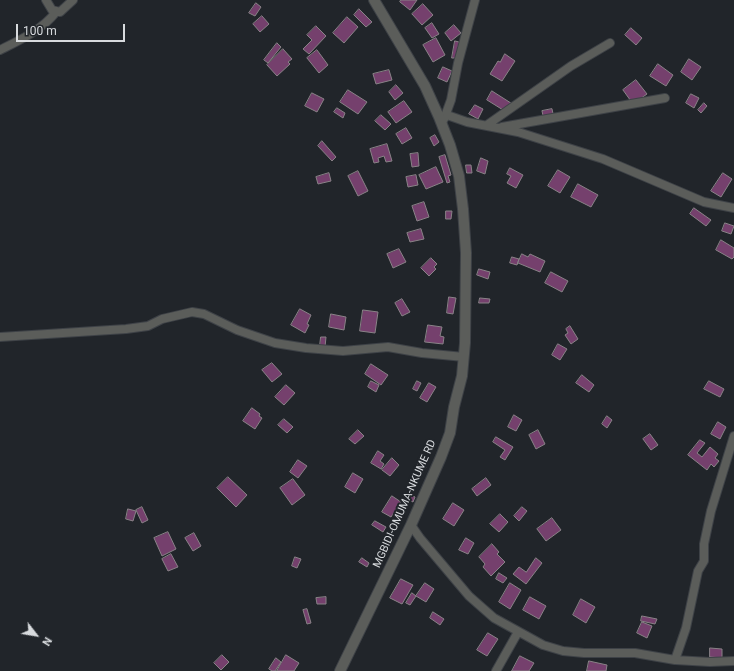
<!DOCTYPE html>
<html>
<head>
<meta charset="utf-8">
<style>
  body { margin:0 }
  #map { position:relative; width:734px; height:671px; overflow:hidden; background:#21252a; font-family:Roboto,sans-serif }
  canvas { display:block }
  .north { position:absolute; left:16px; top:615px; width:40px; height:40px; -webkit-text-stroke:3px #21252a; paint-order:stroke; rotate:121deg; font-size:11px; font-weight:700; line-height:16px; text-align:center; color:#d8dbde }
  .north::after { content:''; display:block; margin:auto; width:14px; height:18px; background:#d8dbde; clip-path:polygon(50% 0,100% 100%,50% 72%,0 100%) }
  .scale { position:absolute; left:16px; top:24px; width:109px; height:18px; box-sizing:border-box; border:2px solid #d8dbde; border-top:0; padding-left:5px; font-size:12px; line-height:14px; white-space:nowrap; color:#d8dbde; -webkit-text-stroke:3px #21252a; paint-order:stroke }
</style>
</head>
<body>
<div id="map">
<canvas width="734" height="671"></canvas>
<div class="north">N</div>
<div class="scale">100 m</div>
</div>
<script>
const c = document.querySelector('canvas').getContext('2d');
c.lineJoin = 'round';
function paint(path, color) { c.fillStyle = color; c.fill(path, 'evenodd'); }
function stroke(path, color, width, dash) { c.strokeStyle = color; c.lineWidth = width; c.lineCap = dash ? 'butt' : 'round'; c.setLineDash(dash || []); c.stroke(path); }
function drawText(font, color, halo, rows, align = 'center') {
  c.font = font + ' Roboto,sans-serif'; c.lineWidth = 4; c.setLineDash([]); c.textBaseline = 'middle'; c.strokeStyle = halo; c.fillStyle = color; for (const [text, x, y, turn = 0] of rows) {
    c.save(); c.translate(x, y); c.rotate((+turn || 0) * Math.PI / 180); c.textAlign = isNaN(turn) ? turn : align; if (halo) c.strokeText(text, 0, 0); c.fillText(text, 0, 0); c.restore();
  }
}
const building = new Path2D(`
  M401,0H417L410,10L400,2Z
  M256,3L261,7L255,16L249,13Z
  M423,4L433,15L422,25L412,14Z
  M359,9L372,22L366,27L354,15Z
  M262,16L269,24L260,32L253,24Z
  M347,17L358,27L344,43L333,33Z
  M432,23L439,34L432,38L425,28Z
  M454,25L461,33L451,41L445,33Z
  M316,26L326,36L309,54L303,49L312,40L307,35Z
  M631,28L642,38L636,45L625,35Z
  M436,38L445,55L433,62L423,45Z
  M455,41L459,42L456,58H452Z
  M277,43L281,47L268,63L264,60Z
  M283,49L292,59L288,62L290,64L277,76L267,65Z
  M317,50L328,65L319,73L307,58Z
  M505,54L515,61L502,81L490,74L498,61L500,62Z
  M689,59L701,67L692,80L681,72Z
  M658,64L673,75L666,86L650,76Z
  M443,67L452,71L447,82L438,78Z
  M389,70L392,80L376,84L373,74Z
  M636,80L647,94L633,104L623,90Z
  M396,85L403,93L395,100L389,92Z
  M348,90L367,102L358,114L340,102Z
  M492,91L514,105L508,113L487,100Z
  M312,93L324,99L317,112L305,106Z
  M691,94L699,98L694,108L686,103Z
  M404,101L412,112L396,123L388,112Z
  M704,103L707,106L701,113L698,110Z
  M475,105L483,109L478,119L469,114Z
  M337,108L345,113L343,118L334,112Z
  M552,109L554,118L544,120L542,111Z
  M381,115L391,124L385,130L375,121Z
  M406,128L412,138L402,144L396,134Z
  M435,135L439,142L434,146L430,138Z
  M322,141L336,157L332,161L318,146Z
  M387,144L392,161L386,162L384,156L378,158L379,162L374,163L370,149Z
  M418,153L419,166L412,167L410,154Z
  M445,155L451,175L448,176L450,182L447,183L439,157Z
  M481,158L488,161L485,174L477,171Z
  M466,165H471L472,173H467Z
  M436,167L443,182L426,189L419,175Z
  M510,168L523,175L516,188L507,183L511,176L507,174Z
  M558,170L570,177L560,193L548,186Z
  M358,171L368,191L358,196L348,176Z
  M329,173L331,181L318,184L316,177Z
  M723,173L732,179L721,197L711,191Z
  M416,175L418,185L408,187L406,177Z
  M578,184L598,195L591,207L571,197Z
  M424,202L429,217L417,221L412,206Z
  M694,208L711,220L706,226L690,214Z
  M446,211H452L451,219H446Z
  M725,223L734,226L731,234L722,231Z
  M421,229L424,239L410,242L407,233Z
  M721,240L734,248V257L732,259L716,250Z
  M399,249L406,262L393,268L387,254Z
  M522,254L528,257L530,254L545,261L540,272L518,263Z
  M512,257L519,259L517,265L510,263Z
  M431,258L437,264L434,267L436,269L429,276L421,268Z
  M479,269L490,272L488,279L477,275Z
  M551,272L568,281L562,292L545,283Z
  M449,297L456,298L453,314L447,313Z
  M480,298L490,299L489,303H479Z
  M402,299L410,312L402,316L395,303Z
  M300,309L311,315L307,324L309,325L305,333L291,325Z
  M363,310L378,312L375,333L360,331Z
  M331,314L346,317L344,330L329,327Z
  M428,325L442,327L440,336L444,337L443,344L425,342Z
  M570,326L578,339L571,344L565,335L568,333L566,329Z
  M321,337H326L325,347L320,346Z
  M558,344L567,349L560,360L552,355Z
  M272,363L282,374L272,382L262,370Z
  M371,364L388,375L381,385L365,374Z
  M582,375L594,385L589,392L576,383Z
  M371,381L379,385L376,392L368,387Z
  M417,381L421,383L417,391L413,389Z
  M709,381L724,389L720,397L704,389Z
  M429,383L436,387L427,402L420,398Z
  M286,385L295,393L284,405L275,397Z
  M252,408L260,414L259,416L262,418L255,429L243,421Z
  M514,415L522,420L516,431L508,427Z
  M607,416L612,420L607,428L602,424Z
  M284,419L293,427L287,433L278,425Z
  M718,422L726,427L720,439L711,434Z
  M358,430L364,436L355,444L349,439Z
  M538,430L545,444L536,449L529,435Z
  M650,434L658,445L651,450L643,439Z
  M496,437L513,447L505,460L500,457L505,450L493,442Z
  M700,440L705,443L697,453L702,457L710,447L718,454L715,458L719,461L714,467L711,464L707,470L688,455Z
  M378,451L384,455L380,461L384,464L381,469L371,463Z
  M392,458L399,465L390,476L382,470Z
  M298,460L307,466L298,478L290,472Z
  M419,463L426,467L420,477L413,473Z
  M353,473L363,479L355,493L345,487Z
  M228,477L247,495L236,507L217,488Z
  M486,478L491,485L477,496L472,489Z
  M293,479L305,495L292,505L280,488Z
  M407,493L415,497L413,502L405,498Z
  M392,496L401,502L391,517L382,512Z
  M453,503L464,510L454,526L443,519Z
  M142,507L148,520L142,523L136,510Z
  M522,507L527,511L519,521L514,516Z
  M128,509L136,511L133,521L126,519Z
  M500,514L508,522L499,532L490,524Z
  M552,518L561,530L546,541L537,529Z
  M375,521L386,527L383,532L372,525Z
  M168,532L176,549L162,556L154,538Z
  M194,533L201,546L193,551L185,538Z
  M466,538L474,543L468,554L459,550Z
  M492,544L499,552L497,554L505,562L491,576L483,567L485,564L479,557Z
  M171,554L178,567L168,571L162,559Z
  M295,557L301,559L297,568L292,566Z
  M362,558L369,563L367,567L359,562Z
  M536,558L542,563L526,584L513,574L519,567L526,572Z
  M499,573L507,578L503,583L496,579Z
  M401,579L413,585L402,604L390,598Z
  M425,583L434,589L426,602L416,596Z
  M510,583L521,590L510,609L499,602Z
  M412,593L416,596L410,605L406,603Z
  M326,597V604H317L316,598Z
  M530,597L546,606L539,619L523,610Z
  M581,599L595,607L586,623L573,615Z
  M307,609L311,623L307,624L303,610Z
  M433,612L444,619L440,625L430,618Z
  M642,616L657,619L655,624L641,621Z
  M642,622L652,626L647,638L637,633Z
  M488,633L498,639L487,656L477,650Z
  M710,648L722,649V658L710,657Z
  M222,655L229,662L221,670L214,663Z
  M286,655L299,663L294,671H277Z
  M520,656L534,663L529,671H512Z
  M276,658L281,662L275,671H272L269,669Z
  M589,661L607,665L606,671H587Z`);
const minor = new Path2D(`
  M46,0L52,10L60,12L73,0
  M0,50C20,40 42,30 56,12
  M447,115L467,122L518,132L603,159L704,202L734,208
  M444,119L451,100L458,63L475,0
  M487,125L571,66L610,43
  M502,127L665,98
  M0,337L126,329L148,326L162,319L192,312L204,314L237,330L275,343L306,348L343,351L388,347L422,353L464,357
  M411,525L420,538L469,596L494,618L543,645L563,651L584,653H635L675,660L710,662L734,661
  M675,660L686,628L698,571L704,561V544L711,511L734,436
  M496,671L518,632`);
const tertiary = new Path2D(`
  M340,671L411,525L441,457L450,433L454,407L462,376L465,343L466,253L463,209L459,176L450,145L439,117L425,86L374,0`);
const streetNames = [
  ["MGBIDI-OMUMA-NKUME RD",405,504,-66]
];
paint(building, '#75406d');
stroke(building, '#898287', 1);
stroke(minor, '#3e4247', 10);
stroke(tertiary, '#3e4247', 12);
stroke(minor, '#5b5d5a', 8);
stroke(tertiary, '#5b5d5a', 10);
drawText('11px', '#d8dbde', '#21252a', streetNames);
</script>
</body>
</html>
